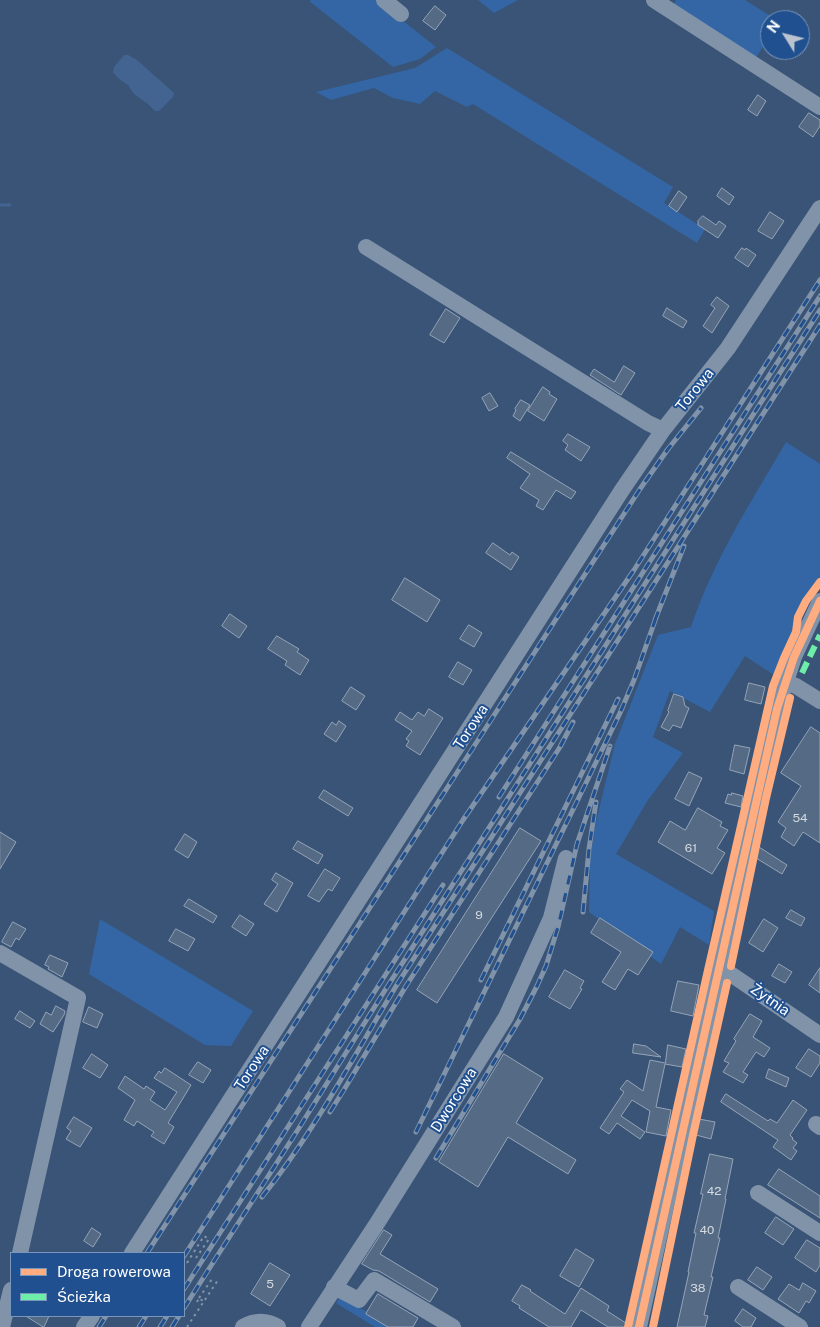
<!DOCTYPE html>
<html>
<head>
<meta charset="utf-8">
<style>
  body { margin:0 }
  #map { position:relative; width:820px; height:1327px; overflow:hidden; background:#395476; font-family:"Public Sans",sans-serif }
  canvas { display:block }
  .legend { position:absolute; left:10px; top:1252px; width:175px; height:65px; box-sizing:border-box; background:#20508f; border:1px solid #7996bc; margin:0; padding:6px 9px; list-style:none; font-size:15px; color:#fff }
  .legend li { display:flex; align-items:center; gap:10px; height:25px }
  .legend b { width:25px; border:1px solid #7996bc }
  .north { position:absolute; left:760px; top:10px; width:50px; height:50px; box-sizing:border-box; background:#20508f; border:1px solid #7996bc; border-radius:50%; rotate:306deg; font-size:14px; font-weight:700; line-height:20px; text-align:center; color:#fff }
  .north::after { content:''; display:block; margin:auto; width:18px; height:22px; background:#bac3cf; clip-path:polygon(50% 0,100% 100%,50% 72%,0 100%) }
</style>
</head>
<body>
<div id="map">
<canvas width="820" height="1327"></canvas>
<ul class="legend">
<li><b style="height:6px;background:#ffac80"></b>Droga rowerowa</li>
<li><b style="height:6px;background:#6deda7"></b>Ścieżka</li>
</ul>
<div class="north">N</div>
</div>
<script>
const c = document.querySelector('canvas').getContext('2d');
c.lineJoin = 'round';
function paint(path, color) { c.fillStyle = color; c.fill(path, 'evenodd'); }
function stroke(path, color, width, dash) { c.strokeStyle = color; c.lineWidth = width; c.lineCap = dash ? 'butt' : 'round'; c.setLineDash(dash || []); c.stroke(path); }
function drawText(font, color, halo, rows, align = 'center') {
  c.font = font + ' "Public Sans",sans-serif'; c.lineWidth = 4; c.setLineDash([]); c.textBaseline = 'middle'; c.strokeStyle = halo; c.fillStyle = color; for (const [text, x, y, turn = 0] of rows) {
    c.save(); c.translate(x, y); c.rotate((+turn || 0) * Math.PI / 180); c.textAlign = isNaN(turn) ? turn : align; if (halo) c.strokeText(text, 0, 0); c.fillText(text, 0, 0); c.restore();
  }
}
const green = new Path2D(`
  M312,0H377L436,47L420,59L393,67L309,1Z
  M478,0H518L494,13Z
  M676,0H745L777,20H770V36L755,59L672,7Z
  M447,48L673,187L664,203L705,229L697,243L473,104L467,107L435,91L420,104L393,98L374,88L331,100L316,92L415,68Z
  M786,442L820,464V576L804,598L795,617L794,631L774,675L745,656L710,712L670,691L653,737L683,753L648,800L616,854L714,911L709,945L680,927L661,964L589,912L590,858L596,822L615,744L658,635L691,627C713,561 751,502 786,442Z
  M100,919L253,1011L231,1046L205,1045L89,974Z
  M340,1296L367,1312L388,1327H375L336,1303Z`);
const water = new Path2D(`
  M124,55H128L137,60L174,93L173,97L159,111H155L149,105L134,94L128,85L119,79L113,72L114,67Z`);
const stream = new Path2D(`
  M0,205H10`);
const building = new Path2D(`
  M435,6L446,15L435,30L423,21Z
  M758,95L766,101L757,116L748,110Z
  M809,113L820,120V126L813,137L799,127Z
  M722,188L734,197L729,205L717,196Z
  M679,191L687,197L677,212L669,206Z
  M770,212L784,221L772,239L758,231Z
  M703,216L716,225L719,221L726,226L718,238L698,225V221Z
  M742,248L745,250L746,248L756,255L748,267L735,258Z
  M717,297L729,306L712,333L703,326L715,308L711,305Z
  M667,308L687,321L683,328L663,316Z
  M446,309L460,318L444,343L430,335Z
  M624,366L635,373L621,395L590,375L594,369L614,382Z
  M543,387L550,392L549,394L557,399L544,421L528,411Z
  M490,393L498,406L489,411L482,398Z
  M521,400L530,405L520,421L513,416L516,410L515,409Z
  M568,434L590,447L581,461L565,450L568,445L563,441Z
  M511,452L576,492L571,499L556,490L543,510L536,506L539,500L520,488L530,474L507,458Z
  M493,543L510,555L512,552L519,557L511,570L486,553Z
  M405,578L440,600L427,622L392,600Z
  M230,614L247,626L239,638L222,626Z
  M469,625L482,633L474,647L460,639Z
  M277,636L299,649L297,652L309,660L300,675L285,665L287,661L268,649Z
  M458,662L472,670L463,685L449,677Z
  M749,683L765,687L761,704L745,700Z
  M351,687L365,696L356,710L342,701Z
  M674,694L683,697L685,706L689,708L681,728L673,725L669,731L661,727L669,712L668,711Z
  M429,709L443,718L420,755L406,746L409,741L406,739L412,731L395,720L400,712L412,720L418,712L424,716Z
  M339,721L346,726L336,742L324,734L332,722L336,725Z
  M811,727L820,733V843L803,832L794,846L781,837L786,828L778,822L801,786L781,773Z
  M735,745L750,748L744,774L730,770Z
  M689,772L702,778L689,806L675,799Z
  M324,790L353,808L348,816L319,798Z
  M732,793L743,796L741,807L725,803L728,794L731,795Z
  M698,808L722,822L720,826L728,830L717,848L725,853L712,874L658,842L670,821L685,830Z
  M520,828L541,841L437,1003L417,990Z
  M0,832L16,842L0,869Z
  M185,834L197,842L188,858L175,850Z
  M298,841L323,855L318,864L293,849Z
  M759,847L787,865L782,874L756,858Z
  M325,869L340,878L332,891L328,889L319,902L308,896Z
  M276,873L293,883L277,912L264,904L278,884L272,880Z
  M189,899L217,916L213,923L184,906Z
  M791,910L805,918L801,926L786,918Z
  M240,915L254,924L246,936L232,927Z
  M600,918L653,952L638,975L628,969L615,990L602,982L621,952L591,933Z
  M764,919L778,928L763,952L749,943Z
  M13,922L26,929L19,940L16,938L11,947L2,942Z
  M176,929L195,939L188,951L169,941Z
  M50,955L68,963L62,977L48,969L49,967L45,965Z
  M779,964L792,972L785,983L772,976Z
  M820,968V993L809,985Z
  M565,970L584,981L580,988L582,989L570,1009L549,997Z
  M678,981L699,985L693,1016L671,1011Z
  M56,1006L65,1011L64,1015L53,1032L40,1024L46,1012L51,1015Z
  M89,1007L103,1014L97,1028L83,1022Z
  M20,1011L35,1021L30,1028L15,1019Z
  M750,1014L762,1021L753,1037L770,1048L764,1057L756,1052L743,1072L748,1075L743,1083L723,1072L729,1063L724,1061L736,1041L734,1039Z
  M634,1044L646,1046L661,1057L633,1053Z
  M668,1045L686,1049L682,1067L665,1064L656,1107L671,1110L666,1136L646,1132L650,1111L632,1100L621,1116L645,1132L640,1139L617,1123L609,1134L600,1128L624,1092L620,1089L627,1080L643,1091L650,1060L665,1063Z
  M809,1049L820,1056V1063L811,1077L796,1068Z
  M92,1054L108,1065L100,1078L83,1068Z
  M504,1054L543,1078L516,1123L576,1160L568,1174L508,1137L478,1187L439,1162Z
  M198,1062L211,1070L203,1083L189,1075Z
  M165,1068L191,1085L168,1123L174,1127L164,1144L151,1136L154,1132L137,1121L134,1126L124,1120L135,1100L118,1088L125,1076L144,1089L146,1086L155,1092L150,1100L165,1110L177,1092L154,1078L159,1071L161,1073Z
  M769,1069L789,1078L786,1087L766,1078Z
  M726,1094L768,1121L770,1119L777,1123L793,1100L807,1110L790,1135L793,1138L792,1139L797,1143L793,1148L797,1151L791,1160L773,1147L778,1140L721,1102Z
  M74,1117L92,1128L80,1147L66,1139L71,1131L67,1128Z
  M699,1119L715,1122L711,1139L696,1135Z
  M710,1154L733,1159L725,1199H726L718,1238H720L711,1277H713L704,1315L708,1316L705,1327H677L689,1272H688L696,1233H694L703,1194H701Z
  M779,1169L820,1196V1218L768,1185Z
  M776,1217L794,1229L783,1245L765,1233Z
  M92,1228L101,1234L93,1247L84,1241Z
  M384,1230L392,1235L380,1254L438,1289L430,1302L379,1271L373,1270L362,1264Z
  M807,1240L820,1248V1265L816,1272L795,1258Z
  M576,1249L594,1260L579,1287L560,1276Z
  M270,1263L290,1275L270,1306L251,1294Z
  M757,1267L772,1277L763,1290L748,1280Z
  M803,1283L816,1291L809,1303L806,1301L799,1313L778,1299L789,1284L799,1290Z
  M522,1285L531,1290L530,1291L565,1314L581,1288L609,1306L607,1311L629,1325V1327H608L581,1310L571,1327H549L519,1308L520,1306L512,1301Z
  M378,1294L418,1318L413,1327H388L366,1314Z
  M743,1309L756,1318L751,1327H743L735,1321Z
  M26,1316H49L44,1327Z`);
const path = new Path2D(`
  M187,1263L204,1236L209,1239L196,1258
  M199,1298L212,1279
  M197,1302L199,1298L203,1301
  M187,1327L218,1280`);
const minor = new Path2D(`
  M384,0L401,14
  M654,0L820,107
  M366,247L648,423L663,430
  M785,682L796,686L820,701
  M0,953L78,998L20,1253
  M719,966L820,1035
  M816,1124L820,1127
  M758,1193L820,1233
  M132,1253L622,490L663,430L728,348L820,208
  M334,1287L359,1300L374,1280L453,1327
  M738,1287L800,1327
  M2,1327L11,1290
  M84,1327L92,1316
  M243,1327C255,1320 266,1320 278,1327
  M309,1327L376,1225L506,1017L551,918L566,858
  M639,1327L777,709L794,657L820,601`);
const rail = new Path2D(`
  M655,620L684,546
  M499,797L820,296
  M583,912L589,849L596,802
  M481,980L618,699
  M330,1112L345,1088L406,986L560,747L573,722
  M416,1132L620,713L634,680L657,615
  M436,1158L520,1019L537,986L546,966L558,927L577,844L610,746
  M262,1197C315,1131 354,1055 398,983L820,325
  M147,1253L640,489L668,449L701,408
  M184,1256L463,820L634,570L820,280
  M184,1289L443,885
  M184,1308L299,1128L382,995L820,310
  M99,1327L106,1316
  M139,1327L146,1316
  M160,1327L167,1316
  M172,1327L179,1316`);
const quiet = new Path2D(`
  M802,673L820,635`);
const cycleway = new Path2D(`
  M731,966L766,798L790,698
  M628,1327L708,970L773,686L784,658L796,632L798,617L806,601L820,582
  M639,1327L777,709L794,657L820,601
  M653,1327L693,1135L727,983`);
const numberNames = [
  ["54",800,818],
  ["61",691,848],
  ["9",479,915],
  ["42",714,1191],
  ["40",707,1230],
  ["5",270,1284],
  ["38",698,1288]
];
const streetNames = [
  ["Torowa",695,390,-51],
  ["Torowa",471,727,-57],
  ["Żytnia",770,1000,35],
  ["Torowa",252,1068,-57],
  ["Dworcowa",454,1100,-58]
];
paint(green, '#3466a5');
paint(water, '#436490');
stroke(stream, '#436490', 3);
paint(building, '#556b85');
stroke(building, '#95a4b7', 1);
stroke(path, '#8093a9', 2, [2.5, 4]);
stroke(minor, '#8093a9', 16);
stroke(rail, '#8093a9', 5);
stroke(rail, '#20508f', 3, [9]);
stroke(quiet, '#6deda7', 6, [12, 6]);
stroke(cycleway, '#ffac80', 8);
drawText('12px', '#d4dae0', null, numberNames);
drawText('15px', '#fff', '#20508f', streetNames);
</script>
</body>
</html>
